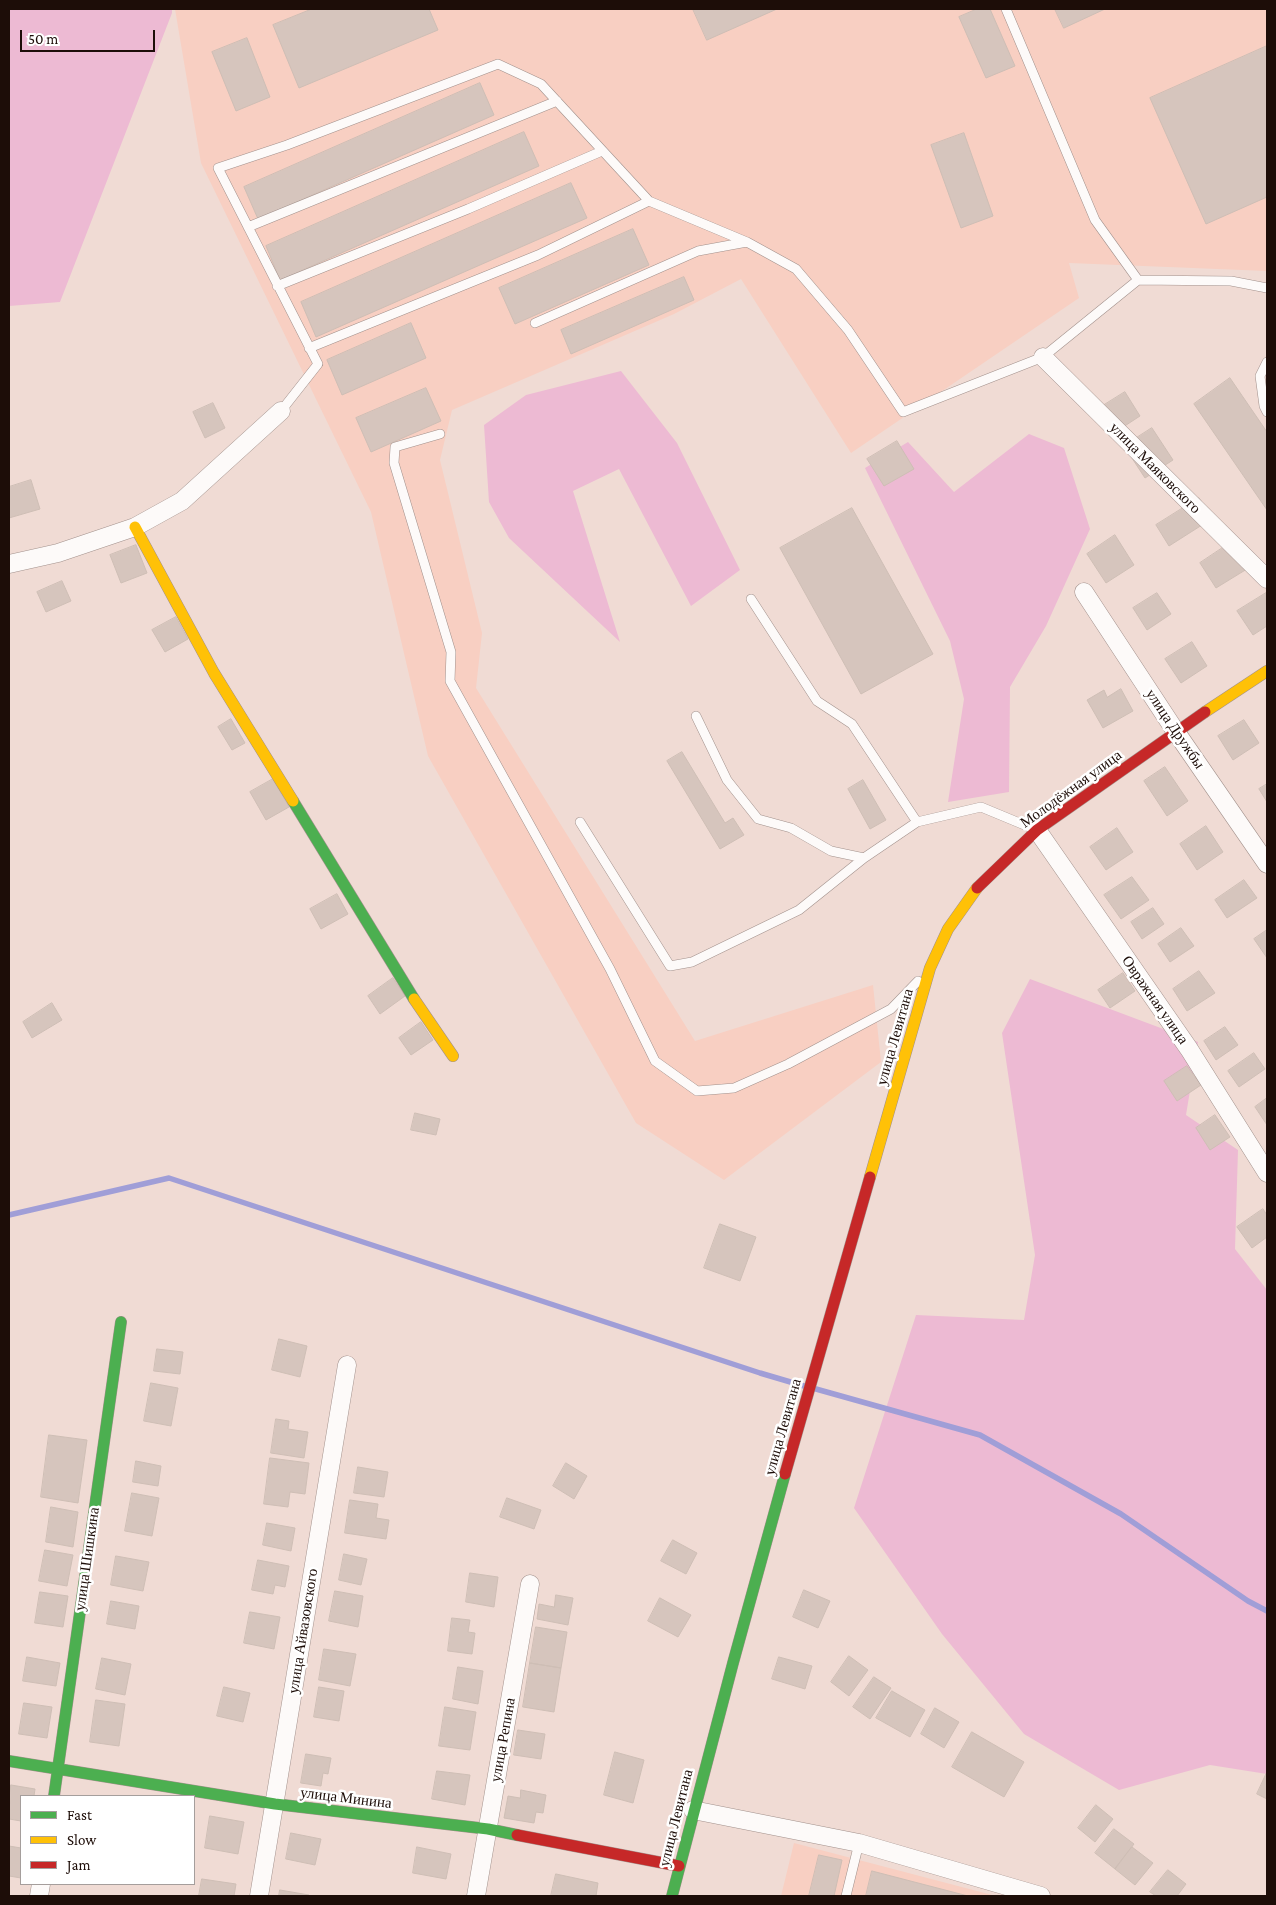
<!DOCTYPE html>
<html>
<head>
<meta charset="utf-8">
<style>
  body { margin:0 }
  #map { position:relative; width:1276px; height:1905px; overflow:hidden; background:#f0dbd4; font-family:"Crimson Pro",serif }
  canvas { display:block }
  .frame { position:absolute; inset:0; border:10px solid #1d0d08; pointer-events:none }
  .legend { position:absolute; left:20px; top:1795px; width:175px; height:90px; box-sizing:border-box; background:#fff; border:1px solid #a59e9c; margin:0; padding:6px 9px; list-style:none; font-size:15px; color:#1d0d08 }
  .legend li { display:flex; align-items:center; gap:10px; height:25px }
  .legend b { width:25px; border:1px solid #a59e9c }
  .scale { position:absolute; left:20px; top:30px; width:135px; height:22px; box-sizing:border-box; border:2px solid #1d0d08; border-top:0; padding-left:6px; font-size:15px; line-height:18px; white-space:nowrap; color:#1d0d08; -webkit-text-stroke:4px #fff; paint-order:stroke }
</style>
</head>
<body>
<div id="map">
<canvas width="1276" height="1905"></canvas>
<div class="frame"></div>
<ul class="legend">
<li><b style="height:6px;background:#4caf50"></b>Fast</li>
<li><b style="height:6px;background:#ffc107"></b>Slow</li>
<li><b style="height:6px;background:#c62828"></b>Jam</li>
</ul>
<div class="scale">50 m</div>
</div>
<script>
const c = document.querySelector('canvas').getContext('2d');
c.lineJoin = 'round';
function paint(path, color) { c.fillStyle = color; c.fill(path, 'evenodd'); }
function stroke(path, color, width, dash) { c.strokeStyle = color; c.lineWidth = width; c.lineCap = dash ? 'butt' : 'round'; c.setLineDash(dash || []); c.stroke(path); }
function drawText(font, color, halo, rows, align = 'center') {
  c.font = font + ' "Crimson Pro",serif'; c.lineWidth = 5; c.setLineDash([]); c.textBaseline = 'middle'; c.strokeStyle = halo; c.fillStyle = color; for (const [text, x, y, turn = 0] of rows) {
    c.save(); c.translate(x, y); c.rotate((+turn || 0) * Math.PI / 180); c.textAlign = isNaN(turn) ? turn : align; if (halo) c.strokeText(text, 0, 0); c.fillText(text, 0, 0); c.restore();
  }
}
const built = new Path2D(`
  M175,9H1267V271L1069,263L1079,298L851,453L741,279L674,314L452,410L440,460L482,633L476,688L695,1041L873,985L881,1062L724,1180L636,1123L428,756L371,512L201,163Z
  M794,1843L996,1896H781Z`);
const green = new Path2D(`
  M9,9H172V13L60,302L9,306Z
  M621,371L677,443L740,570L691,606L619,469L573,491L620,642L509,538L489,502L484,425L526,395Z
  M1029,434L1064,448L1090,529L1046,626L1010,687L1009,792L948,802L964,699L950,641L865,468L908,442L954,492Z
  M1030,979L1198,1042L1186,1115L1238,1150L1235,1249L1267,1290V1774L1210,1765L1119,1790L1024,1734L942,1634L854,1508L916,1315L1024,1320L1035,1255L1002,1033Z`);
const stream = new Path2D(`
  M9,1215L169,1178L760,1373L804,1386
  M816,1389L980,1435L1121,1514L1248,1601L1267,1611`);
const building = new Path2D(`
  M312,9H429L438,30L299,88L273,25Z
  M693,9H777L707,40Z
  M977,9H990L1015,66L986,78L959,17Z
  M1055,9H1105L1064,28Z
  M247,38L270,97L236,111L212,52Z
  M1267,46V197L1206,224L1150,98Z
  M480,83L494,115L258,219L244,187Z
  M524,132L539,166L280,280L266,246Z
  M964,133L993,216L961,228L931,145Z
  M571,183L587,218L316,337L301,302Z
  M633,229L649,265L515,324L499,288Z
  M684,277L694,300L571,354L561,330Z
  M411,323L426,358L342,395L327,360Z
  M1230,378L1267,432V510L1194,404Z
  M426,388L441,421L371,452L356,418Z
  M1125,392L1140,416L1117,431L1101,407Z
  M213,403L225,428L205,438L193,412Z
  M1152,428L1173,460L1145,478L1124,446Z
  M897,441L914,469L884,486L867,459Z
  M31,480L40,509L9,518V487Z
  M1199,498L1213,518L1169,546L1156,525Z
  M852,508L933,654L861,694L780,548Z
  M1115,535L1134,565L1106,583L1087,554Z
  M1230,543L1247,569L1216,588L1200,563Z
  M136,545L147,573L121,583L110,555Z
  M62,581L71,601L46,612L37,592Z
  M1157,593L1171,614L1147,630L1133,608Z
  M1266,593L1267,626L1253,635L1237,611Z
  M176,617L188,639L165,652L152,630Z
  M1192,642L1207,666L1181,683L1165,659Z
  M1121,689L1133,711L1103,728L1087,700L1104,690L1107,697Z
  M231,719L245,743L232,750L218,727Z
  M1244,720L1259,743L1233,760L1218,736Z
  M682,752L725,823L733,818L744,835L720,849L667,761Z
  M1165,767L1188,801L1167,816L1144,781Z
  M273,779L289,807L266,820L250,792Z
  M863,780L886,820L870,829L848,789Z
  M1267,784V802L1259,789Z
  M1206,826L1223,852L1197,870L1180,844Z
  M1117,828L1133,852L1106,870L1090,847Z
  M1132,877L1149,900L1121,919L1104,895Z
  M1244,880L1257,898L1227,918L1215,900Z
  M337,894L348,914L321,929L310,909Z
  M1153,908L1164,924L1142,939L1131,922Z
  M1181,928L1194,946L1170,962L1158,944Z
  M1267,930V958L1254,939Z
  M1199,971L1215,993L1187,1011L1173,989Z
  M1123,973L1135,991L1110,1008L1098,990Z
  M393,978L405,996L380,1014L368,996Z
  M52,1003L62,1020L32,1038L23,1022Z
  M421,1022L433,1040L411,1055L399,1038Z
  M1225,1027L1238,1045L1216,1060L1204,1041Z
  M1254,1053L1265,1069L1239,1087L1228,1071Z
  M1187,1066L1201,1085L1177,1101L1164,1081Z
  M1267,1098V1125L1255,1107Z
  M415,1113L440,1119L436,1135L411,1130Z
  M1215,1115L1230,1137L1210,1150L1196,1128Z
  M1263,1209L1267,1215V1237L1252,1248L1237,1227Z
  M720,1224L756,1237L740,1281L704,1268Z
  M279,1339L307,1346L300,1377L272,1370Z
  M157,1349L183,1352L180,1374L154,1371Z
  M151,1383L178,1388L171,1426L144,1421Z
  M276,1419L289,1421L288,1429L308,1432L304,1458L271,1453Z
  M49,1435L87,1440L78,1503L41,1497Z
  M270,1458L309,1463L305,1494L290,1492L288,1507L264,1504Z
  M136,1461L161,1466L158,1486L133,1482Z
  M566,1463L587,1476L574,1499L553,1486Z
  M358,1467L388,1472L384,1497L354,1493Z
  M132,1493L159,1498L152,1536L125,1531Z
  M507,1498L541,1510L534,1529L500,1517Z
  M350,1500L378,1504L376,1518L389,1520L386,1539L345,1533Z
  M51,1507L78,1512L73,1547L46,1542Z
  M267,1523L295,1528L291,1551L263,1545Z
  M673,1540L697,1553L686,1574L661,1561Z
  M45,1550L73,1555L67,1586L39,1581Z
  M344,1554L367,1559L361,1585L339,1580Z
  M116,1556L149,1562L143,1591L111,1585Z
  M258,1560L289,1566L285,1587L275,1585L273,1594L252,1590Z
  M470,1573L498,1577L494,1607L466,1602Z
  M804,1590L830,1601L818,1628L793,1617Z
  M335,1591L363,1596L358,1627L329,1621Z
  M40,1592L68,1596L63,1627L35,1623Z
  M556,1595L573,1598L568,1625L537,1619L539,1604L554,1607Z
  M660,1598L691,1615L678,1637L648,1621Z
  M111,1601L139,1606L135,1629L107,1624Z
  M250,1612L280,1617L274,1649L244,1643Z
  M452,1618L470,1620L468,1632L475,1633L472,1654L448,1651Z
  M536,1627L567,1632L561,1668L530,1663Z
  M324,1649L356,1654L350,1686L319,1680Z
  M849,1656L868,1670L849,1696L831,1682Z
  M27,1657L60,1663L56,1686L23,1681Z
  M779,1657L812,1666L805,1689L772,1679Z
  M102,1658L131,1664L125,1695L96,1689Z
  M530,1663L561,1668L554,1712L523,1707Z
  M458,1667L483,1671L478,1704L453,1699Z
  M874,1677L891,1688L870,1719L853,1707Z
  M224,1687L250,1693L243,1722L217,1716Z
  M319,1687L344,1691L339,1721L314,1717Z
  M892,1691L925,1710L910,1737L876,1718Z
  M96,1700L125,1704L119,1746L90,1742Z
  M24,1703L52,1707L47,1738L19,1734Z
  M445,1707L476,1712L470,1750L439,1746Z
  M935,1708L959,1722L944,1748L921,1734Z
  M518,1730L545,1734L541,1759L514,1755Z
  M972,1732L1024,1762L1004,1797L952,1767Z
  M615,1752L644,1760L633,1803L604,1795Z
  M306,1754L331,1758L328,1774L323,1773L321,1786L301,1783Z
  M437,1771L470,1775L465,1805L432,1799Z
  M1267,1772V1799L1257,1794Z
  M11,1785L35,1789L34,1796H21V1821L9,1819Z
  M521,1790L546,1795L543,1813L536,1812L534,1823L504,1818L508,1796L520,1798Z
  M1096,1805L1113,1819L1095,1842L1078,1828Z
  M210,1816L244,1822L238,1854L205,1848Z
  M1114,1829L1134,1844L1115,1869L1095,1853Z
  M291,1833L321,1839L315,1865L286,1859Z
  M9,1846L21,1848V1878L9,1876Z
  M417,1847L451,1854L446,1879L413,1873Z
  M1132,1847L1153,1863L1135,1885L1115,1869Z
  M819,1855L842,1860L834,1896H809Z
  M1168,1870L1186,1884L1177,1896H1156L1150,1892Z
  M872,1871L968,1896H866Z
  M556,1874L598,1883L596,1896H551Z
  M202,1879L236,1884L234,1896H199Z
  M280,1890L309,1895V1896H279Z`);
const lane = new Path2D(`
  M1006,9L1095,220L1138,280
  M248,227L557,101
  M277,286L468,209L602,151
  M535,323L698,251L747,242
  M309,348L538,255L649,201
  M1267,362L1260,376L1264,406L1267,412
  M281,411L318,364L218,168L287,145L498,64L541,84L649,201L747,242L796,269L848,330L903,412L1043,357L1138,280L1231,281L1267,288
  M440,434L395,447L394,463L451,652L450,681L610,969L655,1061L697,1091L734,1088L788,1064L891,1009L918,981
  M751,599L817,701L852,724L917,822
  M696,716L727,780L758,819L791,828L831,851L864,858
  M580,822L670,966L692,962L799,910L864,858L917,822L981,807L1034,829
  M846,1896L859,1843`);
const street = new Path2D(`
  M1043,357L1267,579
  M9,564L58,553L135,527L182,501L281,411
  M1084,592L1176,732L1267,864
  M1037,830L1189,1049L1267,1173
  M693,1810L859,1843L1041,1896
  M39,1896L41,1884
  M259,1896L347,1365
  M476,1896L530,1584`);
const fast = new Path2D(`
  M293,801L414,999
  M9,1761L275,1804L488,1829L517,1835
  M54,1796L121,1322
  M672,1896L733,1663L785,1474`);
const slow = new Path2D(`
  M135,527L214,673L293,801
  M1205,712L1267,671
  M414,999L453,1056
  M870,1177L930,968L948,929L977,888`);
const jam = new Path2D(`
  M977,888L1037,830L1205,712
  M785,1474L870,1177
  M517,1835L679,1866`);
const streetNames = [
  ["улица Маяковского",1155,468,45],
  ["улица Дружбы",1175,729,56],
  ["Молодёжная улица",1071,789,-36],
  ["Овражная улица",1155,1000,55],
  ["улица Левитана",895,1037,-74],
  ["улица Левитана",783,1427,-74],
  ["улица Шишкина",87,1559,-82],
  ["улица Айвазовского",303,1631,-81],
  ["улица Репина",503,1740,-80],
  ["улица Минина",346,1798,7],
  ["улица Левитана",676,1818,-76]
];
paint(built, '#f8cfc2');
paint(green, '#edbad3');
stroke(stream, '#a09ed7', 5.5);
paint(building, '#d6c5bd');
stroke(building, '#cebeb5', 1);
stroke(lane, '#a2918c', 10);
stroke(street, '#a2918c', 19);
stroke(fast, '#a2918c', 12);
stroke(slow, '#a2918c', 12);
stroke(jam, '#a2918c', 12);
stroke(lane, '#fdfaf9', 9);
stroke(street, '#fdfaf9', 18);
stroke(fast, '#4caf50', 11);
stroke(slow, '#ffc107', 11);
stroke(jam, '#c62828', 11);
drawText('15px', '#1d0d08', '#fff', streetNames);
</script>
</body>
</html>
